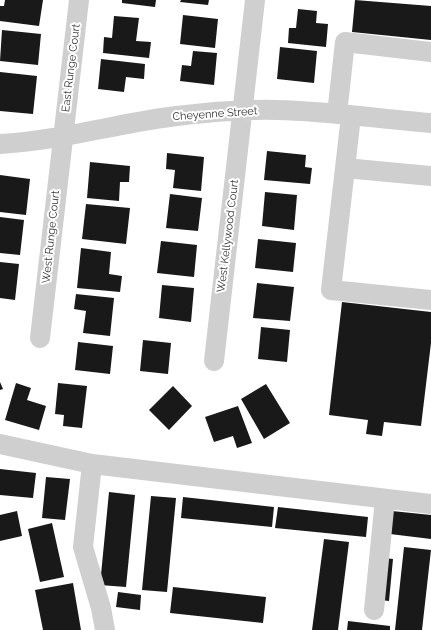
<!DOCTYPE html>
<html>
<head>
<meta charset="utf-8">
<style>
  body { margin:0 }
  canvas { display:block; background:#fff }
</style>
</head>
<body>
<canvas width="431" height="630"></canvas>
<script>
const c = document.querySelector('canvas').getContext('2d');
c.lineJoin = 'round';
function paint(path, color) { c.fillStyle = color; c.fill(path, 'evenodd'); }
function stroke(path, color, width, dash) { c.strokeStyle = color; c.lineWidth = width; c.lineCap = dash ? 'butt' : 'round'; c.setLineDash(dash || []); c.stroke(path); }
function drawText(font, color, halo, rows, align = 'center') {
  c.font = font + ' Raleway,sans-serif'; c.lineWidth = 4; c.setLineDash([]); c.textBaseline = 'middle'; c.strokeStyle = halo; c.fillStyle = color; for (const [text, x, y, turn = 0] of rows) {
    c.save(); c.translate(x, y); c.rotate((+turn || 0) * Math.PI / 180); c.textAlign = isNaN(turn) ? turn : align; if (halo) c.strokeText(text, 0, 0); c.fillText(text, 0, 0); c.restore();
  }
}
const building = new Path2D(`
  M5,0H43L39,26L0,21V6H4Z
  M122,0H156L155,7L122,3Z
  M181,0H209L208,5L180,2Z
  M355,0L431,6V40L352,32Z
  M298,9L317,11L316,23L328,24L326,47L288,43L289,28H296Z
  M183,15L218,19L215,48L180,44Z
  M114,16L139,18L136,41L151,42L149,58L103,53L104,37L112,38Z
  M2,30L41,34L38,65L0,61Z
  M280,47L317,51L314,83L277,79Z
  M193,51L217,53L214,85L180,81L182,65L191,66Z
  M101,59L145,64L144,79L126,77L124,92L98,89Z
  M0,72L37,76L33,114L0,111Z
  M267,151L306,155L305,167L312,168L310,184L264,180Z
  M167,153L204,157L201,191L173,188L175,170L166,169Z
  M90,162L130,166L129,182H120L119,201L87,198Z
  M0,175L30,179L26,215L0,212Z
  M265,192L297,195L294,230L262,226Z
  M170,194L202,198L198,231L166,228Z
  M86,204L130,208L126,244L82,239Z
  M0,217L24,220L20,255L0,253Z
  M258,239L296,243L293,272L255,268Z
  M161,241L197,245L194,277L157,273Z
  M81,248L111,252L109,274L122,276L120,292L77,288Z
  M0,262L19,264L15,300L0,298Z
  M257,283L294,287L290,321L253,318Z
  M162,285L194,288L191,322L159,318Z
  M76,294L114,298L110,336L83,333L86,311L74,309Z
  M342,302L431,312V343L421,426L384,422L382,436L366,434L368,420L329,415Z
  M261,327L290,330L287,362L258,359Z
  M143,340L171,343L168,374L140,371Z
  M78,342L113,346L110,374L75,370Z
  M0,382L3,389L0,390Z
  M16,383L31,388L27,400L46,406L39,430L5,420Z
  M58,383L87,386L82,428L63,426L64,415L55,414Z
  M266,384L290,423L264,439L241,399Z
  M173,386L192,406L169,430L149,410Z
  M238,406L252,443L237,448L233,436L214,442L205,417Z
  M0,469L36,473L33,498L0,495Z
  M46,477L70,479L65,520L42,518Z
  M109,492L135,495L126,587L100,585Z
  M151,496L176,498L167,592L142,590Z
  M183,497L274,507L272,527L181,518Z
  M278,507L368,517L366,537L275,528Z
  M17,511L22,536L0,541V515Z
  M392,511L431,515V539L390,534Z
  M52,523L64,577L40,582L28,529Z
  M324,539L349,542L338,630H312Z
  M404,547L431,550L422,630H395Z
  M385,558L393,559L389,601L380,600Z
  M73,583L81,630H43L35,590Z
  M173,587L266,597L263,623L170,613Z
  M118,592L141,595L140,610L116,607Z
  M348,621L390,626V630H347Z`);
const minor = new Path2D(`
  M337,114L345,42L431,52
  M351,116L331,290L431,300
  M0,144C55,141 108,126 162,118C199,113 239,109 277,110C328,111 380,119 431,123
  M345,168L431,176
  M40,338L79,0
  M214,361L255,0
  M0,444L92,464L431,504
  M92,464L83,547L101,608L105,630
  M374,610L385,499`);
const streetNames = [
  ["East Runge Court",71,68,-83],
  ["Cheyenne Street",215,114,-4],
  ["West Kellywood Court",228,236,-83],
  ["West Runge Court",51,237,-84]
];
paint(building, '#191919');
stroke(minor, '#cfcfcf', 20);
drawText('11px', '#323232', '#fff', streetNames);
</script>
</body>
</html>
